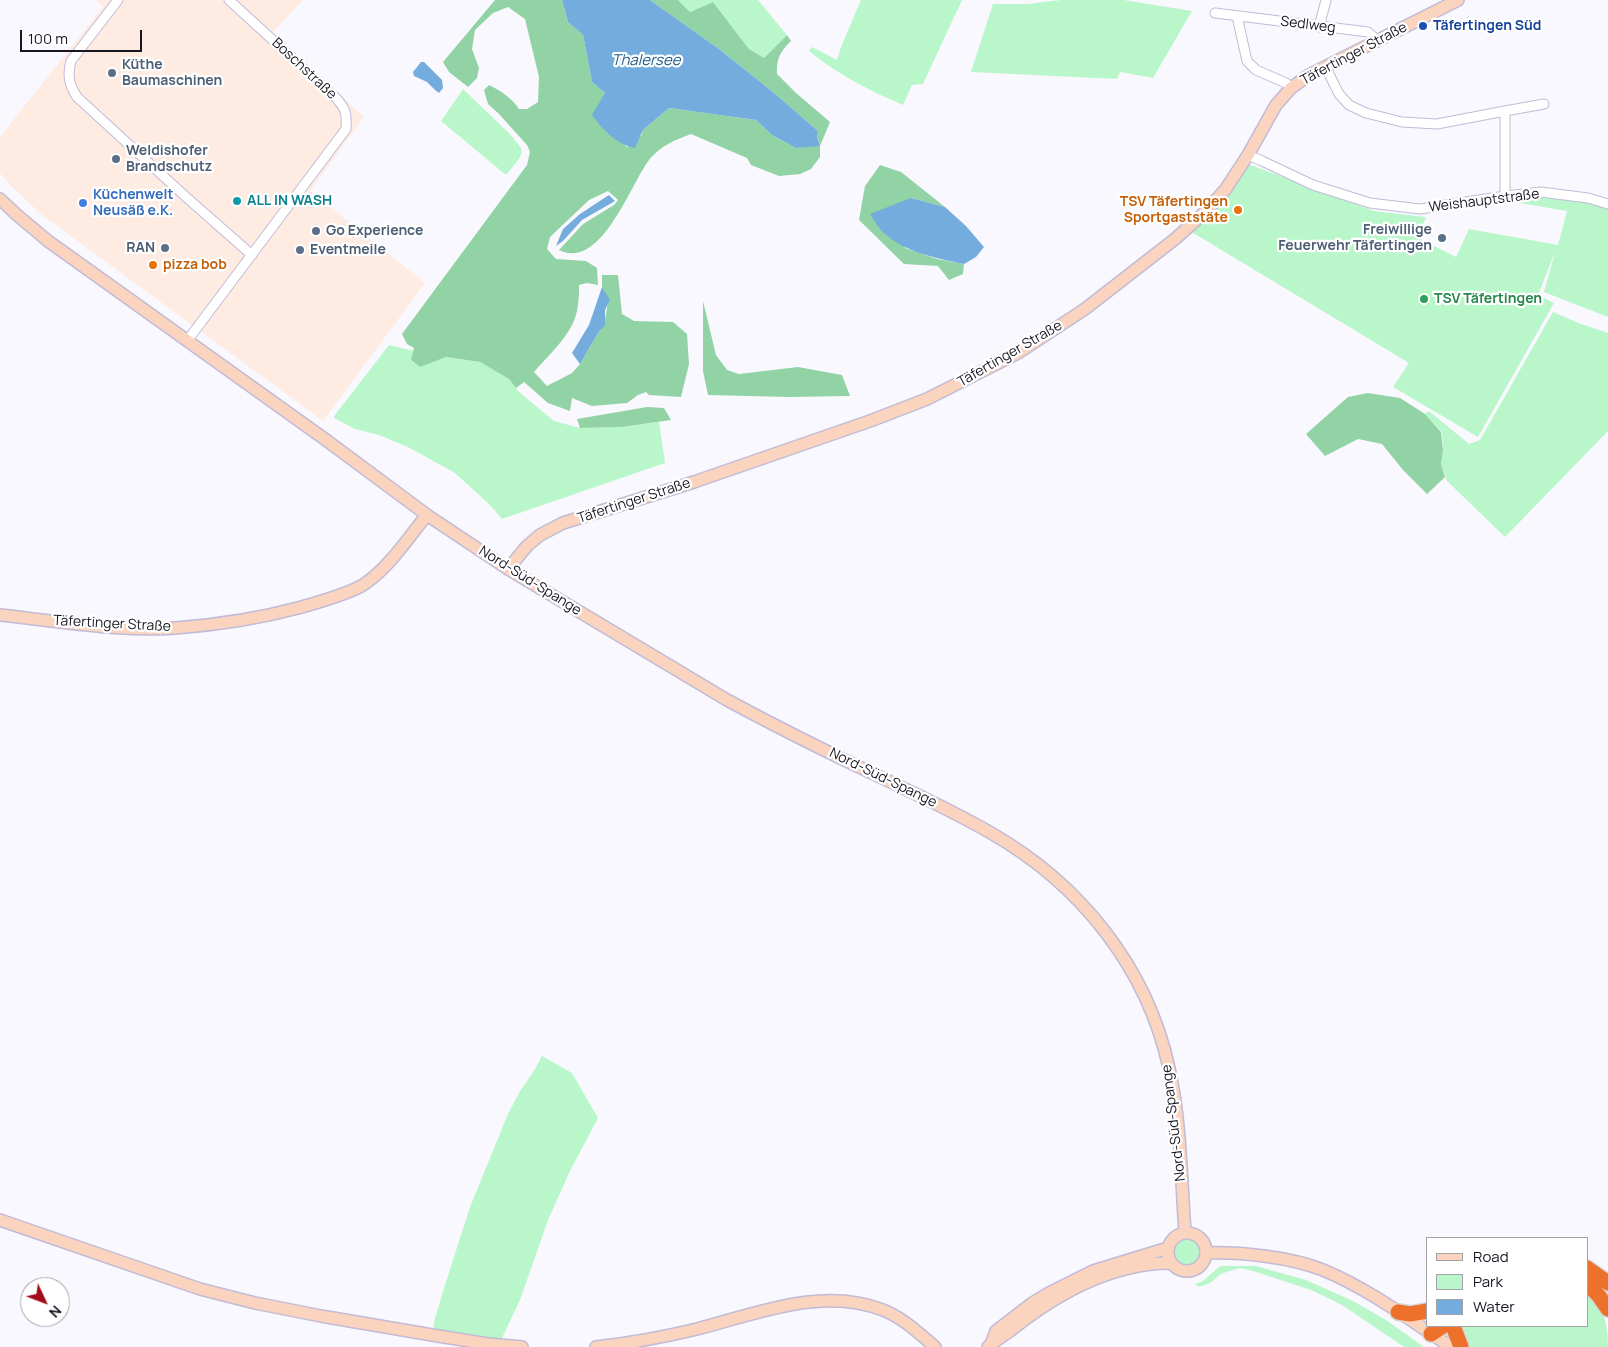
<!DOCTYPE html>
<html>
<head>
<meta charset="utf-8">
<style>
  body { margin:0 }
  #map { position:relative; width:1608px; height:1347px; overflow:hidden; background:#f9f8fe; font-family:Manrope,sans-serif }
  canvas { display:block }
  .legend { position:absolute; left:1426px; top:1237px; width:162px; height:90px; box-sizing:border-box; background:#fff; border:1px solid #a3a2a6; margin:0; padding:6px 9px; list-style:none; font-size:15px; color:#181620 }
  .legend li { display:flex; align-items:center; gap:10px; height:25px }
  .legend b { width:25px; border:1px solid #a3a2a6 }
  .north { position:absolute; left:20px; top:1277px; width:50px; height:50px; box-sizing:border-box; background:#fff; border:1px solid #a3a2a6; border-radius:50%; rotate:133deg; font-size:14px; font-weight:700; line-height:20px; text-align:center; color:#181620 }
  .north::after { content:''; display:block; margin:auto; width:18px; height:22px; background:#a50c1b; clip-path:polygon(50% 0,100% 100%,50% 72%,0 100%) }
  .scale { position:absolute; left:20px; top:30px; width:122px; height:22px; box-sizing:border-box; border:2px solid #181620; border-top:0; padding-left:6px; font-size:15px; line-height:18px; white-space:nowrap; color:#181620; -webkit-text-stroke:4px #fff; paint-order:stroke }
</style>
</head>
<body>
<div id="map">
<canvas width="1608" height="1347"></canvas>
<ul class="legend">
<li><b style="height:6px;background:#fad4bf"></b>Road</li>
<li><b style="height:14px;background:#b9f7cb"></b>Park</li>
<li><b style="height:14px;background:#74acdd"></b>Water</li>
</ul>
<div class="north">N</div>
<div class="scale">100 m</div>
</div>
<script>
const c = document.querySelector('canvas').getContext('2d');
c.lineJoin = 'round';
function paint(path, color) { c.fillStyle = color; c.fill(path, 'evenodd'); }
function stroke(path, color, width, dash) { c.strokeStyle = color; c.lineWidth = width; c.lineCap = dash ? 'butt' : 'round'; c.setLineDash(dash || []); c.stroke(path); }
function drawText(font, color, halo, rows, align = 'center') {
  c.font = font + ' Manrope,sans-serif'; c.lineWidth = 4.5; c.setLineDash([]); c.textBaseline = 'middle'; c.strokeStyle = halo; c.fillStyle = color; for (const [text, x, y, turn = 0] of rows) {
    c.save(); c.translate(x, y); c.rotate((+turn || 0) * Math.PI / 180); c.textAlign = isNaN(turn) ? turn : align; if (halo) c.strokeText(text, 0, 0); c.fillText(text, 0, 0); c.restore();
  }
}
const commercial = new Path2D(`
  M96,0H303L273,32L364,117L310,191L425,283L323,421L42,215L10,185L0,173V137L103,7Z`);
const green = new Path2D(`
  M678,0H758L787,35L764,58L749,49L713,2L690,12Z
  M861,0H962L923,84L912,85L903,105C870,91 837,74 809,51L812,47L837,60L841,47Z
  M1061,0H1124L1192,11L1153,78L1120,72L1117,79L971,72L993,4H1027Z
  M463,89L511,135L521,148L522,152L519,159L506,175L441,121Z
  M1248,164L1374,211L1426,217L1418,238L1456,257L1469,229L1558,245L1567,211L1514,202V195L1541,192L1608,204V317L1544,292L1555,252L1538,295L1554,303L1478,437L1393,387L1409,363L1190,231L1213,212L1231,190Z
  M1553,312L1581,324L1608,333V431L1505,537L1447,481L1441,464L1443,451L1442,432L1425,414L1429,411L1469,444L1480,440Z
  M389,345L414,351L411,360L420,367L445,357L480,362L509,379L519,392L554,421L580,428L622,427L659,422L665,463L502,519L490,505L455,473L408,447L379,435L355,429L334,418L335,415Z
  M542,1056L572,1073L598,1118L569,1173L548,1220L520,1300L501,1340L477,1338L433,1330L435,1318L445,1285L470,1207L508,1114L520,1091L532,1074Z
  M1171 1251a15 15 0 1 1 30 0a15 15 0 1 1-30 0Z
  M1220,1266H1256L1306,1280L1353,1301L1386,1320L1424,1347H1404L1342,1305L1311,1290L1253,1271L1240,1268L1233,1270L1221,1274L1210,1283L1199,1287L1195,1284L1203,1281Z
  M1587,1291C1604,1308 1608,1323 1608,1347H1470L1458,1326H1587Z`);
const forest = new Path2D(`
  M495,0H562L568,22L583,35L592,82L605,93L601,102L621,142L627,147L641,136L643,130L669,108L756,120L772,135L796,148L820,145L817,137L818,131L773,92L719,49L650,0H678L690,12L713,2L749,49L764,58L787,35L791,41C780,51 776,60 777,74L796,93L830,122L820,146V157L811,169L800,174L779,176L751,165L747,158L691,134C673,141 662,145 649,160C630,185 601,271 559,250L583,224L614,205L618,200L608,191L589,200L550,237L547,249L556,259L586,261L597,268L598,285L587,283L579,285C579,291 579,298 578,304C576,332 551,352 534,372L547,386L572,373L580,364L598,333C607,325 605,311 609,300L602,287V275H618L622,314L634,321L673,322L687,334L689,364L681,397L649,395L646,392L638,395L627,403L592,406L572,398L570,411L548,403L524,382L516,388L509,379L480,362L446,357L420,367L411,360L414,348L407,344L402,334L527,165L530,152L527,145L499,114L488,104L484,90L489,85C501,91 512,98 519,109H527L538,102L539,77L525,19L508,7L493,13L475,30L472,49L479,68L477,78L468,87L449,72L443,62Z
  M880,165L901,172L945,207L911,198L905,248L937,259L964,264L963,274L949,280L938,266L904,264L859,220L865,186Z
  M703,301L716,355L727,370L739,374L798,367L842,375L850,396L789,397L708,395L703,371Z
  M1368,393L1400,398L1425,414L1441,432L1443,451L1441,464L1445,477L1427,494L1403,470L1382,444L1358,439L1325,456L1306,434L1348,397Z
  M647,407L664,408L671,420L622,427L580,428L577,419Z`);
const water = new Path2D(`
  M562,0H650L719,49L773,92L818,131L817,137L820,146L796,148L772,135L756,120L669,108L643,130L635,148C617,145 602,129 592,115L605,93L592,82L583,35L568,22Z
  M421,62H424L442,80L443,88L439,93L435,90L427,82L414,76L413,72Z
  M609,195L615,201L582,220L563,241L556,246L563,229L580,214Z
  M911,198L945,207L966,226L984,247L976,257L964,264C936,258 906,253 884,233C878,228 874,220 870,214Z
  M602,287L610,300L605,310V325L598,333L580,364L572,353L589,325Z`);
const street = new Path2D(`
  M118,0L71,61C67,75 69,85 77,97L186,197L252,255
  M1215,13L1368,32L1377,40
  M1237,16L1247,61L1256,70L1286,83L1291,88
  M1319,27L1326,0
  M1326,68L1339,94L1349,105L1366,113L1402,122L1437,124L1505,111V196
  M1505,111L1544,104
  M1248,155L1262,161L1313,185L1370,203L1420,209L1505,196L1541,192L1588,198L1608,204
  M187,341L346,129C347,114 346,109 336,98L229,0`);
const secondary = new Path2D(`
  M0,199L17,215L48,241L326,440L427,515L508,569L727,700C777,727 827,752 878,776C916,794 955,812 991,833C1080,884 1147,967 1169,1068C1181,1121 1181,1178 1185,1232
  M508,569L527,546L540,535L563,523L694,482L870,421L927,399L1018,353L1085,309L1175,239L1205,212L1225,190L1248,155L1276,105L1291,88L1309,75L1458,0
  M0,615C56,621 118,632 175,628C217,625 261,618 302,607C319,602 348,594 363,585C389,568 407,539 427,515
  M0,1220L200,1289L255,1303L321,1316L438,1336L488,1344L522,1347
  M1168 1252a19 19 0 1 1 38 0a19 19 0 1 1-38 0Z
  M1206,1253C1241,1252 1291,1257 1323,1270C1369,1289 1410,1320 1451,1347
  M992,1342L996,1331L1031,1304L1049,1293L1093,1271L1168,1248
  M596,1347C631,1343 664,1337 697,1329C756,1314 822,1286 883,1310C903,1318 919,1333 935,1347
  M988,1347C994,1341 1002,1337 1010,1331C1056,1294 1110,1263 1171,1263`);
const highway = new Path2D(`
  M1587,1268L1608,1283
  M1587,1283L1599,1296L1608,1309
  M1398,1312L1410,1314L1427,1311
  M1453,1326L1461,1347
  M1431,1334L1443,1326`);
const markers = [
  [1423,26,5,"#1a4fb4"],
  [112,73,5,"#5c6f8a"],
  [116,159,5,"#5c6f8a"],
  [237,201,5,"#0f9aa8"],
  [83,203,5,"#3f7fe0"],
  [1238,210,5,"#e8710a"],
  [316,231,5,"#5c6f8a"],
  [1442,238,5,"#5c6f8a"],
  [165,248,5,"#5c6f8a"],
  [300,250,5,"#5c6f8a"],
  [153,265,5,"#e8710a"],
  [1424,299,5,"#2e9e5b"]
];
const streetNames = [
  ["Sedlweg",1308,25,7],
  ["Täfertinger Straße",1354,54,-28],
  ["Boschstraße",304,69,43],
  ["Weishauptstraße",1484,201,-7],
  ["Täfertinger Straße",1010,354,-30],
  ["Täfertinger Straße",634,501,-18],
  ["Nord-Süd-Spange",530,581,32],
  ["Täfertinger Straße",112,624,3],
  ["Nord-Süd-Spange",883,778,26],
  ["Nord-Süd-Spange",1174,1123,-97]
];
const transitNames = [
  ["Täfertingen Süd",1433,26]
];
const serviceNames = [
  ["Küthe",122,65],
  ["Baumaschinen",122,81],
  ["Weldishofer",126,151],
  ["Brandschutz",126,167],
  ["Freiwillige",1432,230,"right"],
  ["Feuerwehr Täfertingen",1432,246,"right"],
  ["Go Experience",326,231],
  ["RAN",155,248,"right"],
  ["Eventmeile",310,250]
];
const shopNames = [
  ["Küchenwelt",93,195],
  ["Neusäß e.K.",93,211]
];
const cultureNames = [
  ["ALL IN WASH",247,201]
];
const foodNames = [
  ["TSV Täfertingen",1228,202],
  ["Sportgaststäte",1228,218],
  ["pizza bob",163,265,"left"]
];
const leisureNames = [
  ["TSV Täfertingen",1434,299]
];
const waterNames = [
  ["Thalersee",646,61]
];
paint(commercial, '#feebe2');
paint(green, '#b9f7cb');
paint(forest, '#91d3a5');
paint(water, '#74acdd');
stroke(street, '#c1bbd7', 11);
stroke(secondary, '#c1bbd7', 14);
stroke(highway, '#d5d5d7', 18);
stroke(street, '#fff', 9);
stroke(secondary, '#fad4bf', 11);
stroke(highway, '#ee712b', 15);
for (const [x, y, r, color] of markers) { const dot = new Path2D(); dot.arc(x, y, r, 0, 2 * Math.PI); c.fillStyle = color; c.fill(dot); stroke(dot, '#fff', 2); }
drawText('14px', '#181620', '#fff', streetNames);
drawText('bold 14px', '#164399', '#fff', transitNames, 'left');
drawText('bold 14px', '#4e5e75', '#fff', serviceNames, 'left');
drawText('bold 14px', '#366cbe', '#fff', shopNames, 'left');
drawText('bold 14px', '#0d838f', '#fff', cultureNames, 'left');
drawText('bold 14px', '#c56008', '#fff', foodNames, 'right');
drawText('bold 14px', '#27864d', '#fff', leisureNames, 'left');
drawText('italic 15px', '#1e5c8b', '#fff', waterNames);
</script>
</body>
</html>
